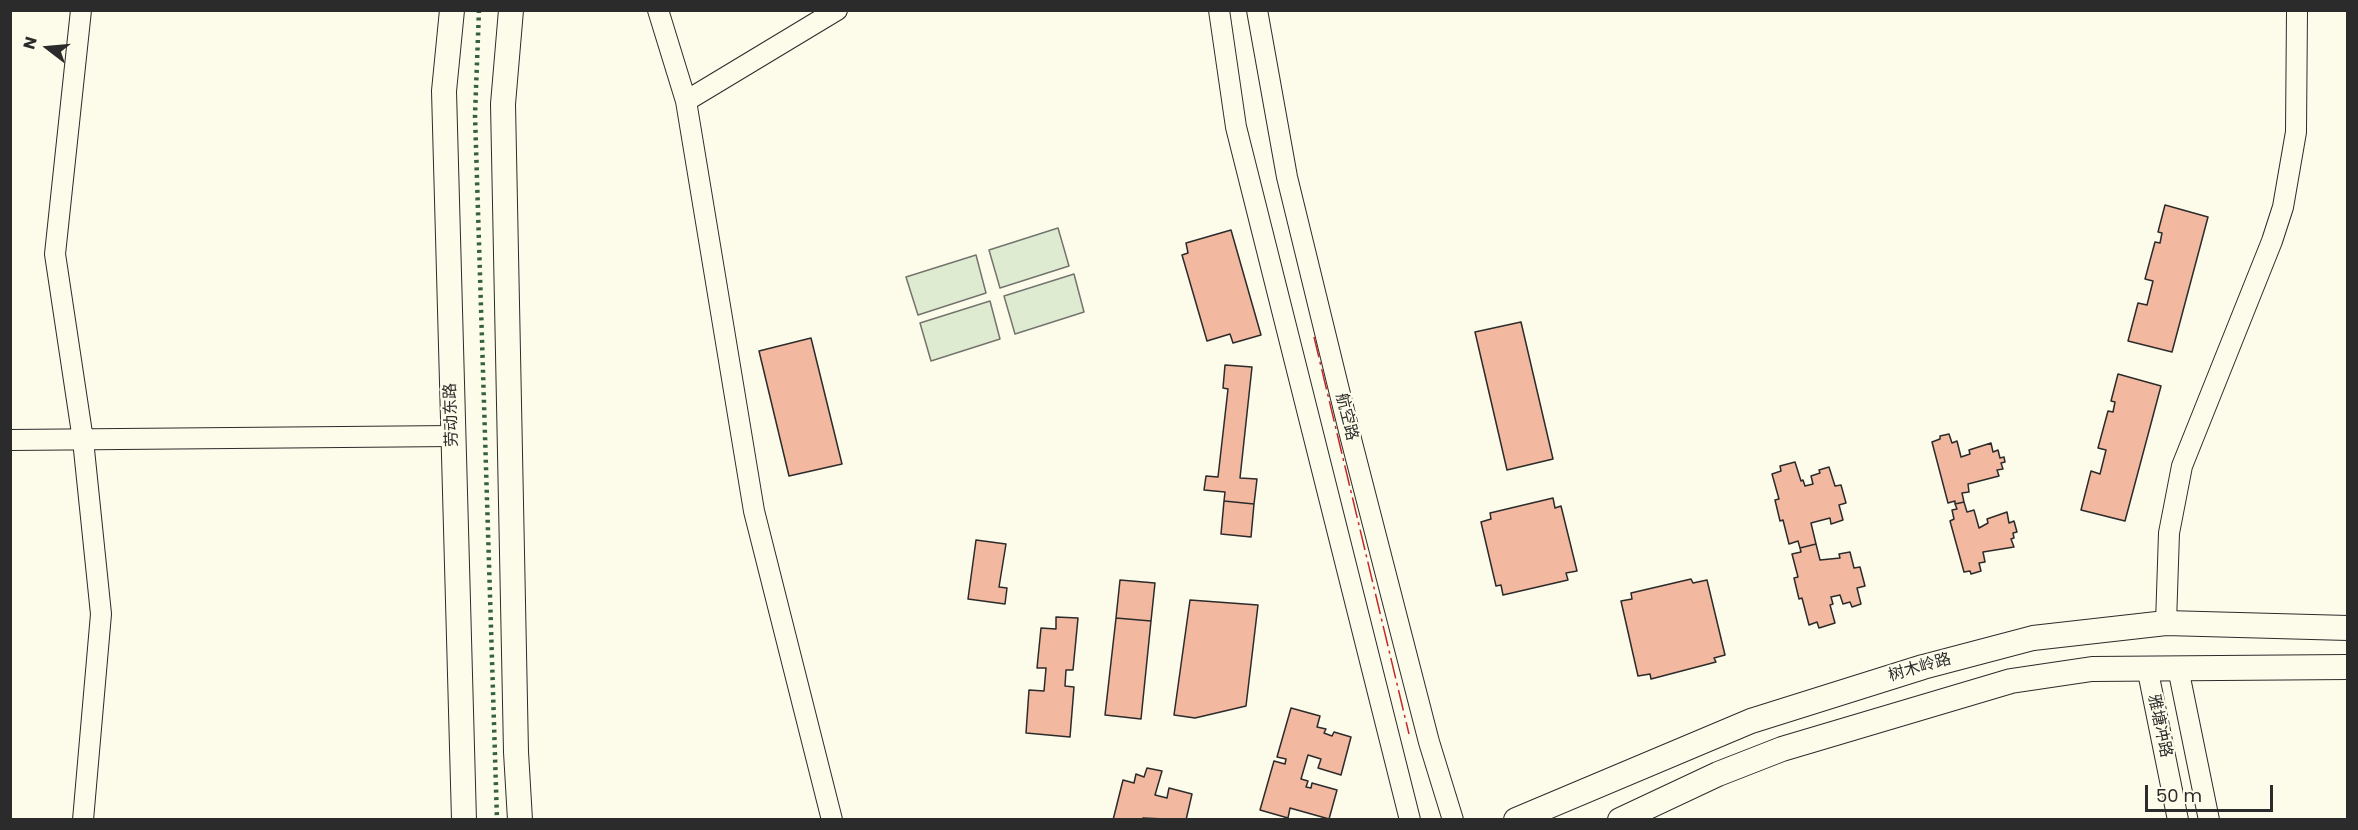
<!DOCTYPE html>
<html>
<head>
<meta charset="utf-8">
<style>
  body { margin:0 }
  #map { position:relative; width:2358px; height:830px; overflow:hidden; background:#fdfbea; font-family:Poppins,sans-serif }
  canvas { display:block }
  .frame { position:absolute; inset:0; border:12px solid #2b2b2b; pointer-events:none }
  .north { position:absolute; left:18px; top:18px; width:60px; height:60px; -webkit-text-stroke:4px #fdfbea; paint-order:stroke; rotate:286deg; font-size:16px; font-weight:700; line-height:24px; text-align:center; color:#2b2b2b }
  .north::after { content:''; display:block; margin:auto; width:21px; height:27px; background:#2b2b2b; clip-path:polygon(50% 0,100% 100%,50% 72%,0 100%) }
  .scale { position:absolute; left:2145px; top:785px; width:128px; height:27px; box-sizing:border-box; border:3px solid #2b2b2b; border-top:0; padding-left:8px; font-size:18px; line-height:21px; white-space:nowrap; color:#2b2b2b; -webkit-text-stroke:4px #fdfbea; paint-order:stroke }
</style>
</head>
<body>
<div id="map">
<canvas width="2358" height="830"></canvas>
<div class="frame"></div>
<div class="north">N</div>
<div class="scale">50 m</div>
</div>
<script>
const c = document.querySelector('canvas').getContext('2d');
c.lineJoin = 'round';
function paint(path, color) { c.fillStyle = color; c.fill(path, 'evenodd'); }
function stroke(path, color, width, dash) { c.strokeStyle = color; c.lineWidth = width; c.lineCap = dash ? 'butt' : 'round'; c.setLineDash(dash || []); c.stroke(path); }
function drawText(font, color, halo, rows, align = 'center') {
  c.font = font + ' Poppins,"Noto Sans SC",sans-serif'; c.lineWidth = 4.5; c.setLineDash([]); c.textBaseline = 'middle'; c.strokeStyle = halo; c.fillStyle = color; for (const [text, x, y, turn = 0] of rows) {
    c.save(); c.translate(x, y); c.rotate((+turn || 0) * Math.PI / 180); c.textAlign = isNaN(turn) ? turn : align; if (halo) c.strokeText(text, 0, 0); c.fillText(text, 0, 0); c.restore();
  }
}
const green = new Path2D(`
  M1058,228L1069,266L1000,288L989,250Z
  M976,255L986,293L918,315L906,277Z
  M1074,274L1084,312L1015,334L1004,296Z
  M990,301L1000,339L931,361L920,323Z`);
const building = new Path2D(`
  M2165,205L2208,217L2172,352L2128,341L2138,303L2147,305L2153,281L2145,279L2155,242L2160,243L2162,233L2158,232Z
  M1231,230L1261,335L1233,343L1230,334L1207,341L1182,255L1188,253L1186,243Z
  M1521,322L1553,459L1507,470L1475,332Z
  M811,338L842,464L789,476L759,351Z
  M1225,365L1252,367L1240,478L1257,479L1254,504L1224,501L1225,492L1204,490L1206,476L1218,477L1228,389L1223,388Z
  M2118,374L2161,386L2125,521L2081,510L2091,471L2100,474L2106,450L2098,448L2108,411L2113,412L2115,402L2111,401Z
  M1949,434L1952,443L1957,441L1961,457L1970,454L1969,450L1991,443L1993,452L1998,450L2000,458L2004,457L2005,462L2001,463L2003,469L1997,470L1999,476L1968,484L1969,492L1962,493L1964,502L1955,504V501L1948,503L1932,442L1940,439V436Z
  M1795,462L1801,481L1803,480L1805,486L1813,484L1811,476L1820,473L1819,470L1829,467L1835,486L1841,485L1846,503L1839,505L1843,520L1831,524L1830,518L1811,523L1816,544L1800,548L1798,541L1789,544L1783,520L1780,521L1775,500L1779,499L1772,474L1781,471L1780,466Z
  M1553,498L1555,508L1561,506L1577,571L1566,573L1568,580L1503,595L1501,585L1496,586L1481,522L1491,519L1490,513Z
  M1224,501L1254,504L1251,537L1221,534Z
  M1964,502L1967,512L1974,510L1979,528L1988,523L1987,519L2007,512L2009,523L2014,521L2017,532L2013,533L2014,538L2011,539L2014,547L1983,552L1985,562L1979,563L1981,571L1971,574L1970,571L1964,572L1950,521L1954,519L1952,510L1957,509L1955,504Z
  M976,540L1006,544L999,587L1007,588L1005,604L968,599Z
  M1816,544L1820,560L1840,558L1839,554L1850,552L1854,568L1860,567L1865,586L1857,588L1861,604L1852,607L1850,602L1843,604L1840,595L1831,597L1833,604L1830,605L1835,623L1819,628L1817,622L1809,625L1802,598L1799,599L1794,578L1798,577L1792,554L1801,552L1800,548Z
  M1691,579L1693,583L1707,580L1725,655L1714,658L1716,662L1651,679L1650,674L1638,676L1621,601L1632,599L1631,593Z
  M1120,580L1155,583L1151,621L1116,618Z
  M1190,600L1258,605L1246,706L1195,718L1174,715Z
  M1056,617L1078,618L1073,670H1066L1065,686L1074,687L1070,737L1026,733L1029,690L1044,691L1046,668H1037L1041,628L1056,629Z
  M1116,618L1151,621L1141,719L1105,715Z
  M1291,708L1320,716L1317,727L1326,729L1324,733L1332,736L1334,732L1351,737L1341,775L1318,768L1321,759L1308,755L1301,779L1308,781L1306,787L1311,788L1312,783L1337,790L1329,819L1290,808L1288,818L1260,810L1274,761L1285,764L1286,759L1277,757Z
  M1147,768L1162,771L1155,795L1167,798L1169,788L1192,794L1186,820L1143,818V820H1113L1123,780L1134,783L1136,774L1144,777Z`);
const minor = new Path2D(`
  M81,10L55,254L83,440L101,614L83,820
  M658,10L686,101
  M1219,10L1236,127L1410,820
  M1257,10L1287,177L1350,435L1429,742L1453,820
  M10,440L453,436
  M2166,623L2169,533L2182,466L2272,241L2283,207L2296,132L2297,10
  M2147,667L2178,820
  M2178,668L2209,820
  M832,820L754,511L686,101L837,10`);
const major = new Path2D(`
  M452,10L444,91L464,820
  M511,10L503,104L516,752L520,820
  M1516,820L1751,721L1923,667L2033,638L2166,623L2348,628
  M1620,820L1718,774L1782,749L2011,681L2092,669L2348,667`);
const hedge = new Path2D(`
  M479,10L475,115L497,820`);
const power = new Path2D(`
  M1314,337L1409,734`);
const streetNames = [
  ["劳动东路",452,415,-92],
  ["航空路",1346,417,76],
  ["树木岭路",1920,668,-16],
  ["雅塘冲路",2159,726,78]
];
paint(green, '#deebd1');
stroke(green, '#74746e', 1.5);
paint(building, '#f2b8a0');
stroke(building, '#2b2b2b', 1.5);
stroke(minor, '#2b2b2b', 22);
stroke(major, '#2b2b2b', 26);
stroke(minor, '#fdfbea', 20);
stroke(major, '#fdfbea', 24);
stroke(hedge, '#34623c', 4.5, [3, 4.5]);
stroke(power, '#c62828', 1.5, [21, 4.5, 3, 4.5]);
drawText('16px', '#2b2b2b', '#fdfbea', streetNames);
</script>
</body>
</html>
